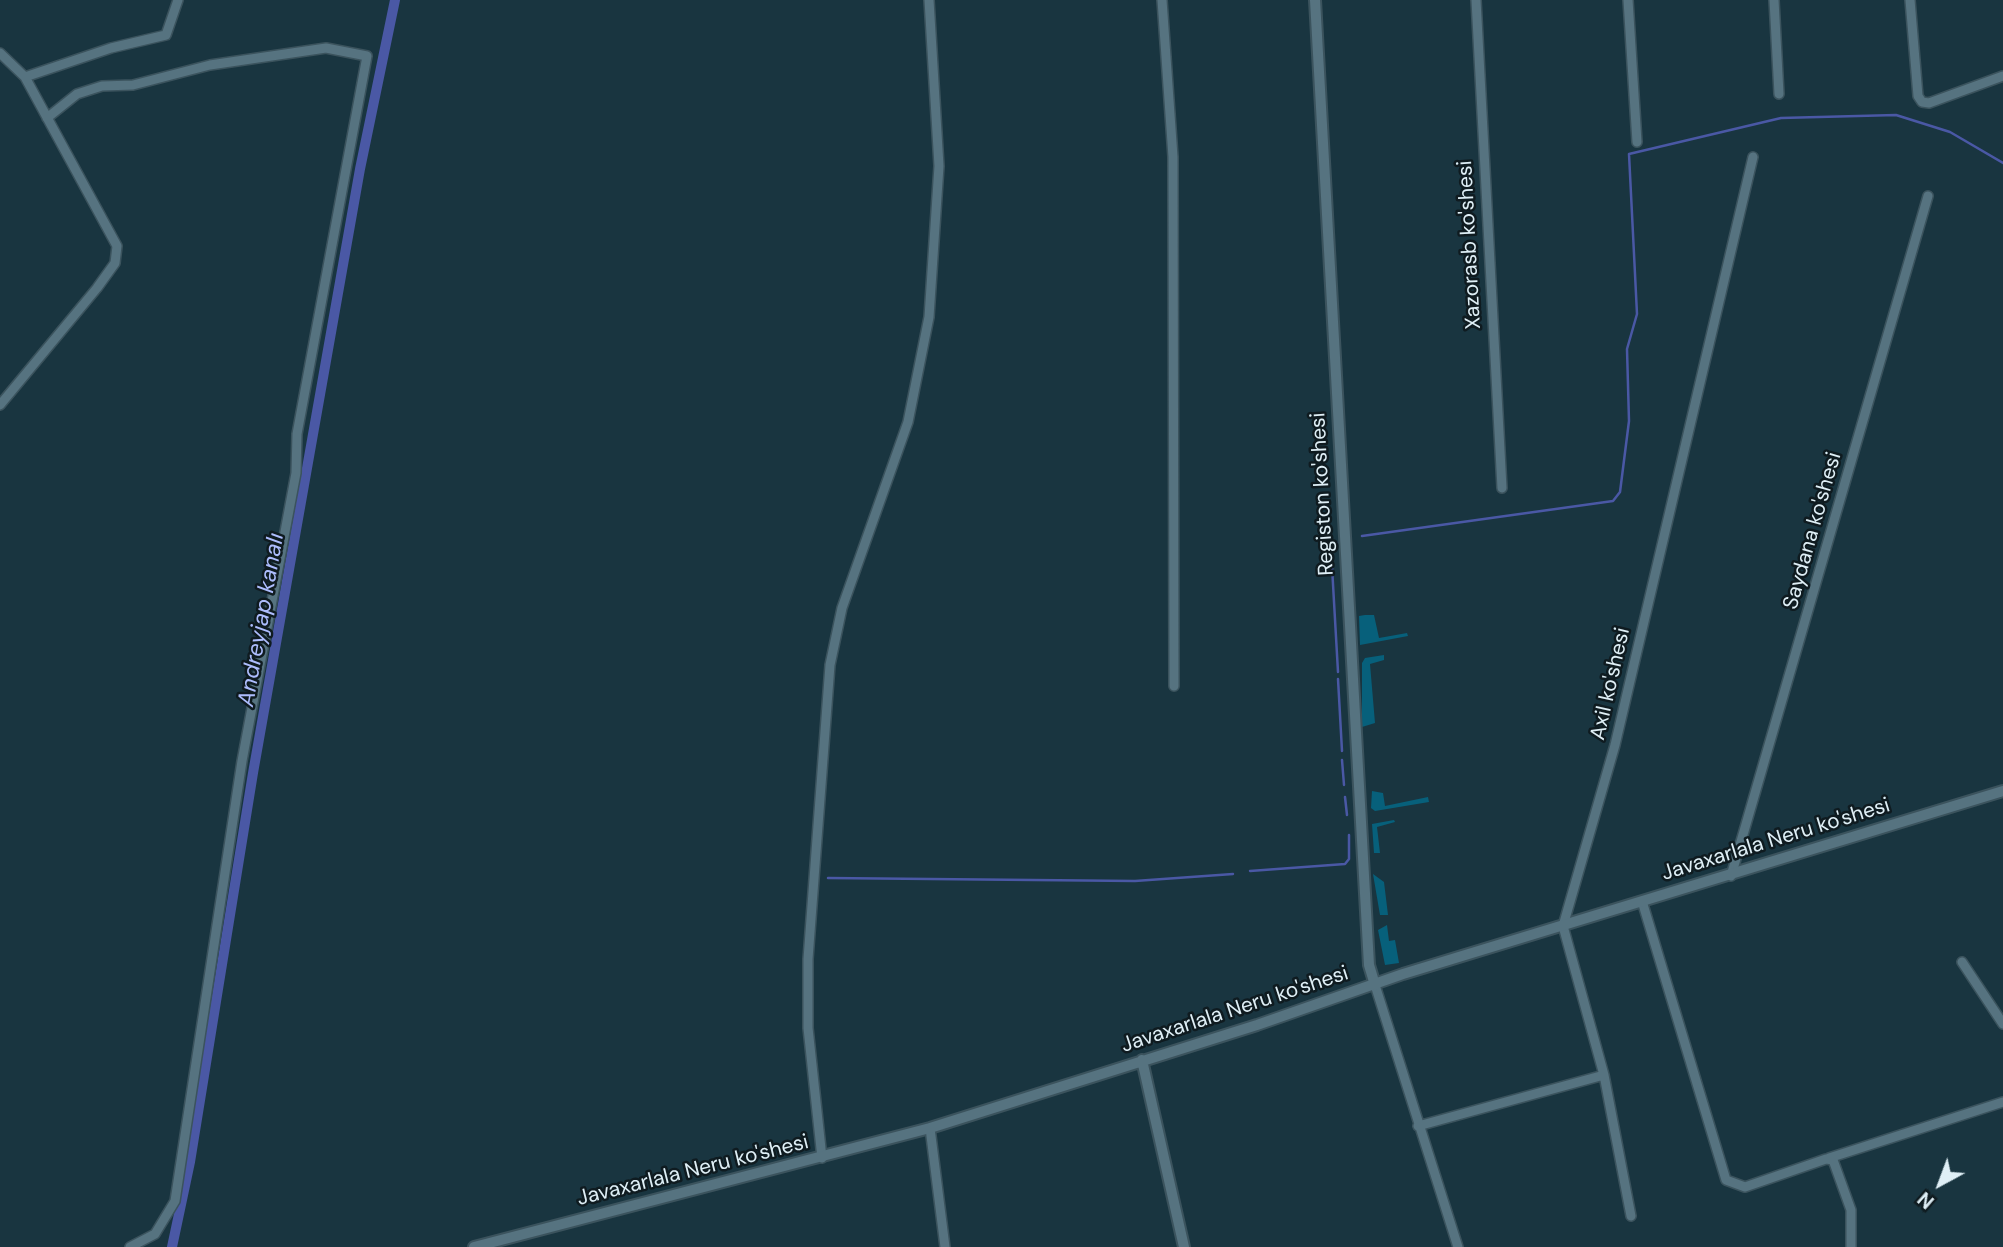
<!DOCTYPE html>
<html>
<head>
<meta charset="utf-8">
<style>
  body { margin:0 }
  #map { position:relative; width:2003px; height:1247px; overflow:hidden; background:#193540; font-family:"DM Sans",sans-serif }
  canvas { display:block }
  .north { position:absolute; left:1905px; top:1149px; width:70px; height:70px; -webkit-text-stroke:5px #0f1b20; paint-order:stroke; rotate:221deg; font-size:19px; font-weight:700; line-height:28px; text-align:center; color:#dfeff6 }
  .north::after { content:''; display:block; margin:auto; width:24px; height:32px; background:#dfeff6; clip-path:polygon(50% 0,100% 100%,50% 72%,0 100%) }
</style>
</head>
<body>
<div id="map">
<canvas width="2003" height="1247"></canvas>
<div class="north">N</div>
</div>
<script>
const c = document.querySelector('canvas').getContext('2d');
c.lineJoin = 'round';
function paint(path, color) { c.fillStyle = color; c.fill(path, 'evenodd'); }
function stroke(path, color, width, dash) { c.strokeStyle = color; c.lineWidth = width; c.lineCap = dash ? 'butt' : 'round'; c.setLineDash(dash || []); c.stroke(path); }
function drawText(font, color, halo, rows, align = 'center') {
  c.font = font + ' "DM Sans",sans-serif'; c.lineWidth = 5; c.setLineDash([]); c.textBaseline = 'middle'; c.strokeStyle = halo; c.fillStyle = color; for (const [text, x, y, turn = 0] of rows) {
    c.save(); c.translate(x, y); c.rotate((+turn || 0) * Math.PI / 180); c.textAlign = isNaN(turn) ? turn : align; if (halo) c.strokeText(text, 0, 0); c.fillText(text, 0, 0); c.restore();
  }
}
const green = new Path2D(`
  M1365,615H1374L1379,638L1407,633L1408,636L1360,645L1359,616Z
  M1384,655V660L1370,664L1375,723L1362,727V663L1365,658Z
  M1372,791L1383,793L1385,806L1428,797L1429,802L1375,811L1371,808Z
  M1394,820L1395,822L1377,827L1380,853H1374L1372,824Z
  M1373,874L1384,882L1388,915H1380Z
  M1387,925L1389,941L1395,940L1399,963L1385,965L1378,930Z`);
const stream = new Path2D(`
  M1362,536L1613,501L1620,492L1629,421L1627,349L1637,314L1629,154L1781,118L1896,115L1950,132L2003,163
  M1337,543L1331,549L1338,672
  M1338,679L1342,751
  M1342,760L1344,785
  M1345,797L1347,815
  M1250,871L1345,864L1349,859V835
  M828,878L1135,881L1233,874`);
const canal = new Path2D(`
  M172,1247L190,1162L253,773L360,169L395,0`);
const minor = new Path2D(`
  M1162,0L1173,157L1174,686
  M1476,0L1502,488
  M1628,0L1637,142
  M1774,0L1779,94
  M1910,0L1918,96L1922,102L1929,103L2003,76
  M0,53L25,77L111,48L166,35L178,0
  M47,118L77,94L102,86L133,85L210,65L326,48L367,56L297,434L296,473L242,761L175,1201L155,1234L130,1247
  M0,405L97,288L115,263L117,246L25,77
  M1731,876L1928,196
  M1642,901L1726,1180L1745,1187L1826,1159L1833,1160L1851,1210V1247
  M1962,962L2003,1024
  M1375,985L1458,1247
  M1418,1126L1604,1075
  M930,1128L945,1247
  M822,1158L808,1028V959L830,665L842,608L908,422L929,317L939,166L929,0
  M1829,1158L2003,1102
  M1631,1216L1604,1075L1563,926L1615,745L1753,157`);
const tertiary = new Path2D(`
  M1315,0L1369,965L1375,985
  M1142,1060L1184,1247
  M474,1247L930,1128L1257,1025L1403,974L2003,791`);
const streetNames = [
  ["Xazorasb ko'shesi",1470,245,-93],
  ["Registon ko'shesi",1323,494,-93],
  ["Saydana ko'shesi",1813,531,-74],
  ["Axil ko'shesi",1611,684,-77],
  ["Javaxarlala Neru ko'shesi",1776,840,-17],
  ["Javaxarlala Neru ko'shesi",1235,1010,-18],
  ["Javaxarlala Neru ko'shesi",693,1171,-14]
];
const waterNames = [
  ["Andreyjap kanalı",262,620,-80]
];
paint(green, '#07607b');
stroke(stream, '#4a58a5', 2.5);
stroke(canal, '#4a58a5', 10);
stroke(minor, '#3b535d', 12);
stroke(tertiary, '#3b535d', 14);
stroke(minor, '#567380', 9);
stroke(tertiary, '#567380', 10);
drawText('21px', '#dfeff6', '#0f1b20', streetNames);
drawText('italic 23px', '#adbdfd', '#0f1b20', waterNames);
</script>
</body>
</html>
